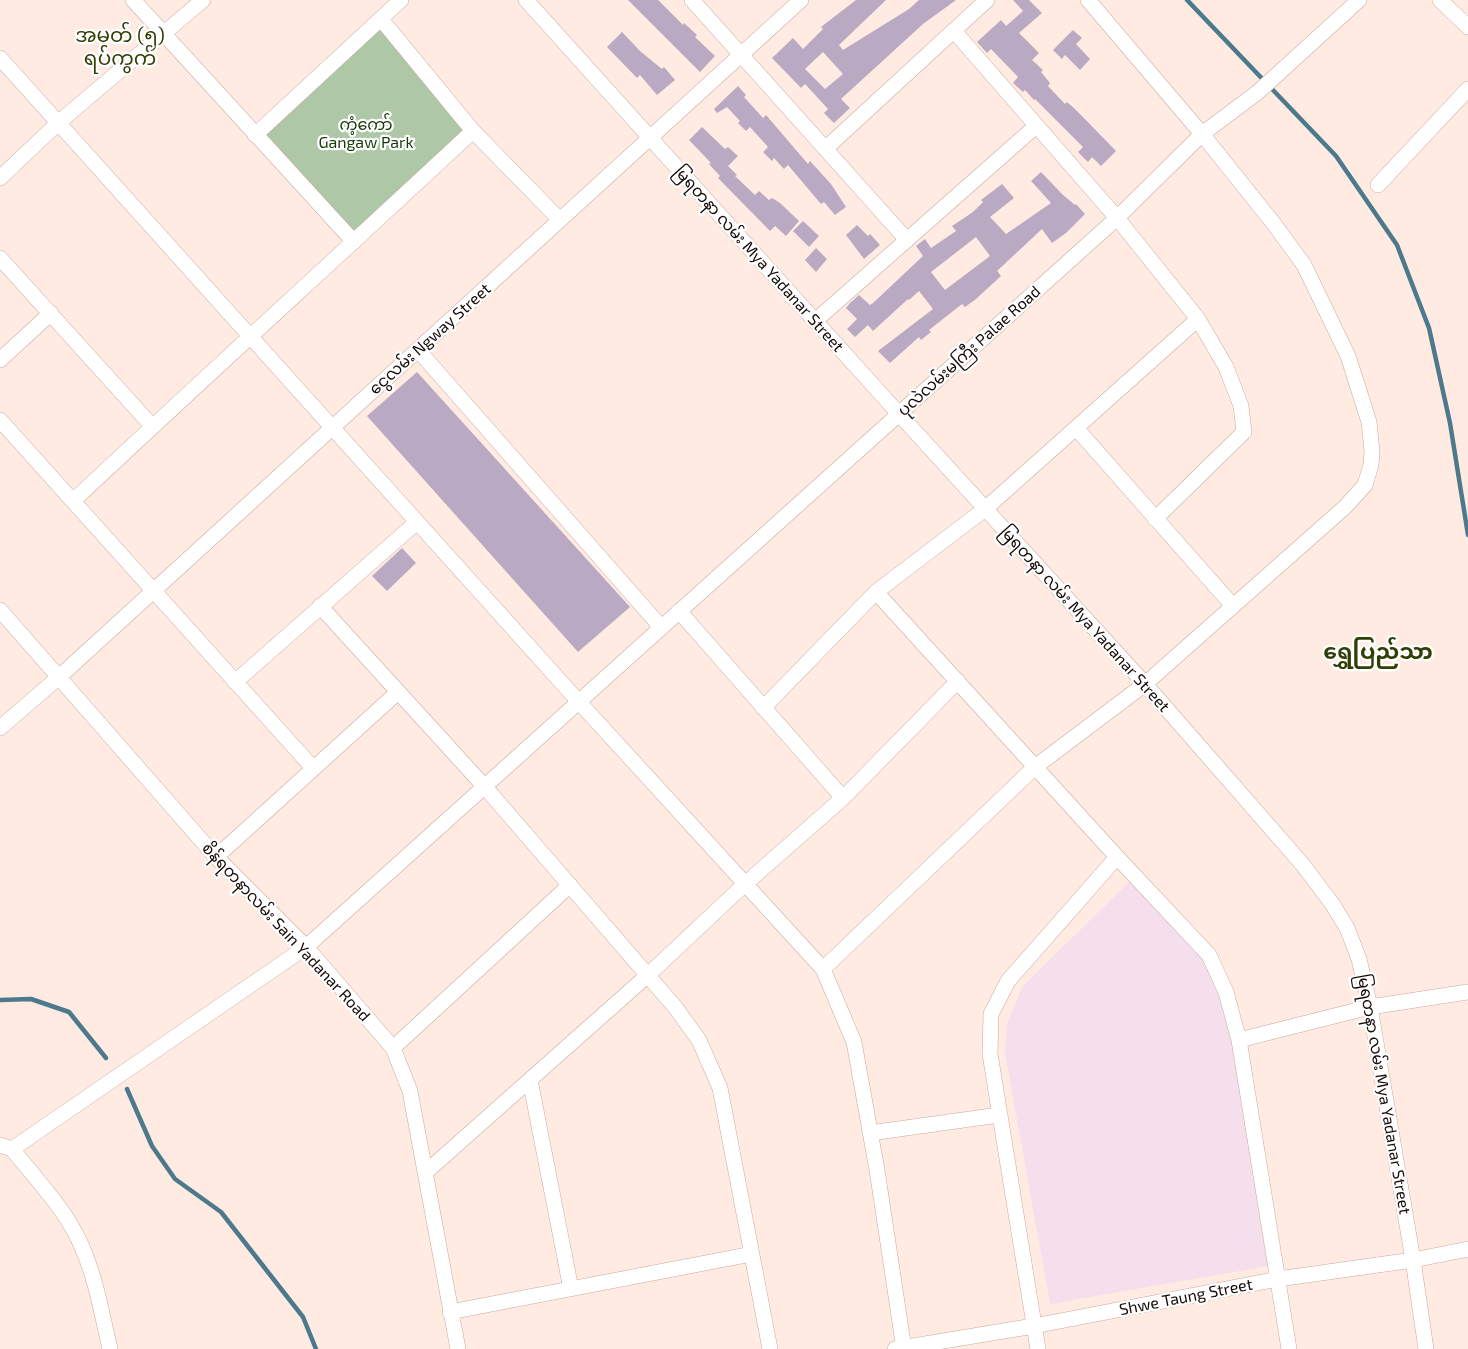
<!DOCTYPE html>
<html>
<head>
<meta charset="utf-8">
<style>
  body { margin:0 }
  canvas { display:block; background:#ffebe2 }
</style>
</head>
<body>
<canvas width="1468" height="1349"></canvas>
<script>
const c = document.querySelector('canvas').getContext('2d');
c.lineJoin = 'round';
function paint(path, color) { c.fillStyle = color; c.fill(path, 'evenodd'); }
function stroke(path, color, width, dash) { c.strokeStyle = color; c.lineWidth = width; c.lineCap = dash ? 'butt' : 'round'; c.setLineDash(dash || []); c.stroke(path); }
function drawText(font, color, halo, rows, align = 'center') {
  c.font = font + ' "Exo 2","Noto Sans Myanmar",sans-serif'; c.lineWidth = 4.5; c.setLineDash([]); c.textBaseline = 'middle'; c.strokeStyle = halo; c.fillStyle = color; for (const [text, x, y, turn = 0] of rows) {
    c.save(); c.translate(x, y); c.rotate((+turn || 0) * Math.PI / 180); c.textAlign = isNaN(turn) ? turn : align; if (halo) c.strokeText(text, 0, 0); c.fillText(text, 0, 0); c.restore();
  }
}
const education = new Path2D(`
  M1134,877L1212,956L1232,998L1280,1264L1050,1304L1005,1053L1007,1024L1022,987Z`);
const green = new Path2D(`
  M380,27L473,131L354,238L261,135Z`);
const stream = new Path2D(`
  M1187,0L1336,156L1397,245L1429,328L1450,423L1468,535
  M0,1000L31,999L69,1012L106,1058
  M127,1089L152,1146L175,1179L221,1212L303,1317L316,1349`);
const building = new Path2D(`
  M628,0H658L683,25L684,23L697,35L695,37L715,56L700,72Z
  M856,0H886L839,45L843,50L909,9L919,0H956L923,24L841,99L850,108L834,123L824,113L828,109L805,84L801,88L772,58L793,38L803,49L823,29L821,27ZM823,52L843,74L825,89L805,69Z
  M1013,0H1029L1042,13L1019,33L1039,53L1032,60L1043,70L1041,72L1050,83L1048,86L1065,104L1067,102L1076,110L1116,151L1101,166L1092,157L1088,162L1078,152L1083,147L1035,99L1034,100L1025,90L1023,92L1013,83L1018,77L991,49L987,53L977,42L1001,20L1006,26L1023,11Z
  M1073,30L1082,38L1076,44L1090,59L1080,70L1065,55L1062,59L1053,50Z
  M622,32L640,51L662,69L664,67L675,80L657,95L640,75L637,78L607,47Z
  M738,86L746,95L744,97L763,118L766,115L808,164L810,161L831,184L846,207L835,215L824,202L821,204L788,165L784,169L774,158L772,161L763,152L768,147L750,127L746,131L738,123L740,121L727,107L717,113L714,109Z
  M702,127L725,149L728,147L738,156L728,166L737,175L735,176L755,195L759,191L769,200L772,198L780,203L799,221L786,236L775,226L770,231L718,178L720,176L709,164L711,163L689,140Z
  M1041,172L1062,194L1075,205L1076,204L1085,214L1066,233L1052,243L1042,229L997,271L1001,276L976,299L965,307L962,304L929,330L931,332L921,340L919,337L890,363L878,351L933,309L919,291L909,300L908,299L873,331L868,325L855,337L847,329L857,319L846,308L850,303L859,295L870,305L873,303L923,256L916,246L925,239L931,248L956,231L952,226L973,212L983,202L981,200L1002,184L1014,198L990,217L1006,234L1051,203L1031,181ZM976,237L990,256L945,290L931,272Z
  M803,221L819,236L809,247L793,231Z
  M857,225L868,236L870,234L880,245L864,259L846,235Z
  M816,248L827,259L816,272L805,260Z
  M417,372L630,607L578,652L367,416Z
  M402,548L416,563L387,591L372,576Z`);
const minor = new Path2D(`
  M133,0L354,242
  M526,0L899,414L1145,684L1303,865L1333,905L1347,928L1359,959L1370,1007L1413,1260L1426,1349
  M692,0L907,240
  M1440,0L1468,27
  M381,19L473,131L560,220
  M954,31L1117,218L1198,319L1226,367L1241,406L1244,432L1155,519
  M0,58L579,702L823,969L854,1042L877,1170L904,1349
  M255,135L401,0
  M825,149L987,0
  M0,178L58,123L203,0
  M1378,185L1468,89
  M0,258L152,426
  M815,321L1036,126
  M418,350L661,627
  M0,360L51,313
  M0,420L313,768
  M1076,428L1233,606
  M73,501C205,377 340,255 473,131
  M876,592L1117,857L1209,955L1226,992L1239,1040L1289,1349
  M320,606L484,786L675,1007L699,1040L720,1088L770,1349
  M0,610L216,857L306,947L393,1048L410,1091L458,1349
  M679,611L843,798
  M235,682L417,522
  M763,708L876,592L985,509L1198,319
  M0,728L59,677L801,0
  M216,857L398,692
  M823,969L1035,767L1145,684L1345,507L1365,485L1371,465L1372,451L1369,422L1348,356L1304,265L1274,224L1202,134L1088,0
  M1239,1040L1370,1007L1468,992
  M393,1048L570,885
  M530,1080L571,1289
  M870,1133L999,1115
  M0,1145L12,1149C31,1173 53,1196 69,1222C93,1260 100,1306 110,1349
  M12,1149L306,947L1117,218L1202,134L1258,92L1359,0
  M426,1172L648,975L745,884L843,798L958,681
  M450,1312L752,1254
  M895,1349L1034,1326L1278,1279L1413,1260L1468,1249
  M1038,1349L990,1054L991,1014L1008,981L1117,857`);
const parkNames = [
  ["ကံ့ကော်",366,125],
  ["Gangaw Park",366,143]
];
const streetNames = [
  ["မြရတနာ လမ်း Mya Yadanar Street",759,259,48],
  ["ငွေလမ်း Ngway Street",430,339,-42],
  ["ပုလဲလမ်းမကြီး Palae Road",969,351,-42],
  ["မြရတနာ လမ်း Mya Yadanar Street",1085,619,48],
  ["စိန်ရတနာလမ်း Sain Yadanar Road",286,932,47],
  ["မြရတနာ လမ်း Mya Yadanar Street",1384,1094,80],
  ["Shwe Taung Street",1186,1297,-11]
];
const quarterNames = [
  ["အမှတ် (၅)",120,35],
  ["ရပ်ကွက်",120,58]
];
const districtNames = [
  ["ရွှေပြည်သာ",1378,652]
];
paint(education, '#f5dfec');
paint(green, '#aec8a7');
stroke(stream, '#4d798d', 4.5);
paint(building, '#baa9c2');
stroke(minor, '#c9aa9d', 16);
stroke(minor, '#fff', 15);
drawText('16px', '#153b07', '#fff', parkNames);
drawText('16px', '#130905', '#fff', streetNames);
drawText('20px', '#2f3f06', '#fff', quarterNames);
drawText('bold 22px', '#2f3f06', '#fff', districtNames);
</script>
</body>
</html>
